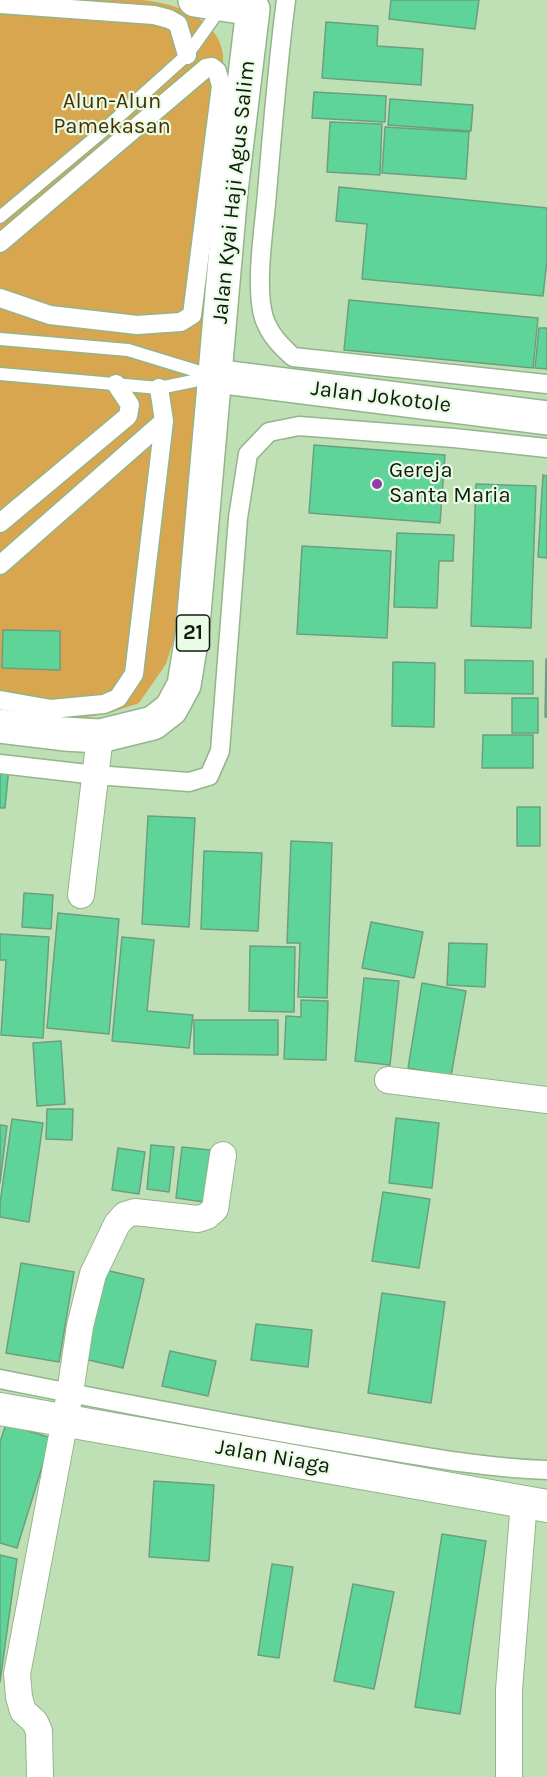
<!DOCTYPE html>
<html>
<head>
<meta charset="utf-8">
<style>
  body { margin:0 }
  canvas { display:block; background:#bfe0b5 }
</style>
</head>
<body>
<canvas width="547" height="1777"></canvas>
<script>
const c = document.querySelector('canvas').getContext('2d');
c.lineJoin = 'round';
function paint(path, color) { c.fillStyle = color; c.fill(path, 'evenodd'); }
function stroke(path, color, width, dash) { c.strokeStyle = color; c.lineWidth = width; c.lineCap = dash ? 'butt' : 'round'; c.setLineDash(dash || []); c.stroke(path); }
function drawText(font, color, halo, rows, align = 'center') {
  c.font = font + ' Karla,sans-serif'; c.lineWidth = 4.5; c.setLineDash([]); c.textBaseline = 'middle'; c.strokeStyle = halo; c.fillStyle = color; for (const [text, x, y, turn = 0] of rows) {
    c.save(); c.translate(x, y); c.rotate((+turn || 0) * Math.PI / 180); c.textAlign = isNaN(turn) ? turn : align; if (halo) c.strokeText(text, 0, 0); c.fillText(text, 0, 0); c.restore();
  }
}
const green = new Path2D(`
  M0,0H142C175,3 217,17 223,54L225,191L180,620L166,664L139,703L113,712L61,722L0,715Z`);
const building = new Path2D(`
  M391,0H479L475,29L389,19Z
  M326,22L378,26L377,46L423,49L421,85L322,78Z
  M314,92L386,96L385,122L312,118Z
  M390,99L473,105L471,131L388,125Z
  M330,122L382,124L380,175L327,172Z
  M385,127L469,132L466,179L382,173Z
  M339,187L547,208V260L543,296L362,279L367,224L336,221Z
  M349,300L538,318L533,368L344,350Z
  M539,328H547V369L535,368Z
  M314,445L445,455L440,523L309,513Z
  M543,475L547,476V558L538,557Z
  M476,484L536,486L531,628L471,626Z
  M397,533L454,535L453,561H439L437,608L394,607Z
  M302,546L391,551L387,638L297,634Z
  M3,630L60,631V670L2,668Z
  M546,659H547V717H545Z
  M465,660L533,661V694L465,693Z
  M393,662L435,663L434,727L392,726Z
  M512,698H538V733H512Z
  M483,735H533V768H482Z
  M0,766L9,767L5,808H0Z
  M517,807H540V846H517Z
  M148,816L195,818L189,927L142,924Z
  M291,841L332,843L327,998L298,997L300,943H287Z
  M204,851L262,853L258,931L201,929Z
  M24,893L53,895L51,929L22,927Z
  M58,913L119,919L109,1034L47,1028Z
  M371,922L423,932L414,978L362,968Z
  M0,934L49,937L43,1038L1,1035L6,960H0Z
  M122,937L154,940L147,1011L193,1015L189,1048L112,1041Z
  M449,943L487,944L485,987L447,985Z
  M250,946L295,947L294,1012L249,1011Z
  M364,978L399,981L390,1065L355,1061Z
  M422,983L466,991L451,1076L408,1068Z
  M301,1000L328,1001L326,1060L284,1059L286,1016L301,1017Z
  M194,1020H278V1055L194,1054Z
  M61,1041L65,1104L37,1106L33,1043Z
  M47,1109H73L72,1140L46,1139Z
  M396,1118L439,1123L432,1188L389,1183Z
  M12,1119L43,1123L29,1222L0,1217V1203Z
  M0,1125L7,1126L0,1183Z
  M151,1145L174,1147L169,1192L147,1189Z
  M182,1147L210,1150L204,1202L176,1198Z
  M118,1148L145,1152L139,1194L112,1190Z
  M383,1192L430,1199L419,1268L372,1261Z
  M21,1263L74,1272L59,1362L6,1353Z
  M101,1269L144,1279L123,1368L80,1358Z
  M382,1293L445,1302L431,1403L368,1393Z
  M256,1324L312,1330L308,1367L251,1360Z
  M170,1351L216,1361L208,1396L162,1386Z
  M6,1424L51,1438L17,1548L0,1543V1442Z
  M154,1481L214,1485L209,1561L149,1557Z
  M442,1534L486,1541L460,1714L415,1707Z
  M0,1555L17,1559L0,1682Z
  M272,1564L293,1567L279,1658L258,1655Z
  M353,1584L394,1592L374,1689L334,1681Z`);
const service = new Path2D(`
  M0,217L97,136L187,55L222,6
  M0,339L128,350L213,376
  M0,374L159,388L213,377`);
const pedestrian = new Path2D(`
  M286,0C277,68 272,136 266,204C263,235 255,289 264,318C270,335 280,345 293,357L547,384
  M0,4L154,15L169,19L178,24L187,55
  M0,243L206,68L212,67L217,71L221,86L192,315L181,322L137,325L50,315L0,298
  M0,523L128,416L130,405L116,384
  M0,565L164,421
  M0,700L51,709L104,704L118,698L134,674L164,421L159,388
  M0,764L96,775L189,782L209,776L220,751L238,518L248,454L269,432L299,426L454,438L547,448
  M0,1379C115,1402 229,1424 344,1443C411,1454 479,1468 547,1470`);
const minor = new Path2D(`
  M81,895L100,736
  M388,1080L547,1100
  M40,1777L39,1731L35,1722L23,1711L19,1697L17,1674L70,1393L80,1326L93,1274L117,1224L125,1215L135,1212L198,1219L207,1216L215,1209L223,1155
  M509,1777V1690L524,1501`);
const tertiary = new Path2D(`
  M0,1409L547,1506`);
const trunk = new Path2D(`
  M215,376L547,418
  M0,726L64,734L100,736L153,723L171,709L184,685L192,636L231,191L253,9L195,0`);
const markers = [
  [377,484,6,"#933daa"]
];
const shields = [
  [193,633,33]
];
const shieldNames = [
  ["21",193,633]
];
const parkNames = [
  ["Alun-Alun",112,102],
  ["Pamekasan",112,127]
];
const streetNames = [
  ["Jalan Kyai Haji Agus Salim",234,192,-84],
  ["Jalan Jokotole",381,397,7],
  ["Jalan Niaga",273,1457,10]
];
const poiNames = [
  ["Gereja",389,471],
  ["Santa Maria",389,496]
];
paint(green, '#d8a64e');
paint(building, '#5fd499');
stroke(building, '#6c9e81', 1.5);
stroke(service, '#94b48b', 15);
stroke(pedestrian, '#94b48b', 21);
stroke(minor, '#94b48b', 28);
stroke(tertiary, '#94b48b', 34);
stroke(trunk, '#94b48b', 36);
stroke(service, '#fff', 12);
stroke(pedestrian, '#fff', 18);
stroke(minor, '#fff', 26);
stroke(tertiary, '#fff', 32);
stroke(trunk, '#fff', 33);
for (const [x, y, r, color] of markers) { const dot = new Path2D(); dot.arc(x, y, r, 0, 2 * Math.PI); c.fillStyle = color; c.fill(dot); stroke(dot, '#eafbe6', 2); }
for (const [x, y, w] of shields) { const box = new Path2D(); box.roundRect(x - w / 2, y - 18, w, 36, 4.5); c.fillStyle = '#eafbe6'; c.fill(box); stroke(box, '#0f1b0c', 1.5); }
drawText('bold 21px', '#0f1b0c', null, shieldNames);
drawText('22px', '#462f01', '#eafbe6', parkNames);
drawText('22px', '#0f1b0c', '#eafbe6', streetNames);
drawText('22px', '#0f1b0c', '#eafbe6', poiNames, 'left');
</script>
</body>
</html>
